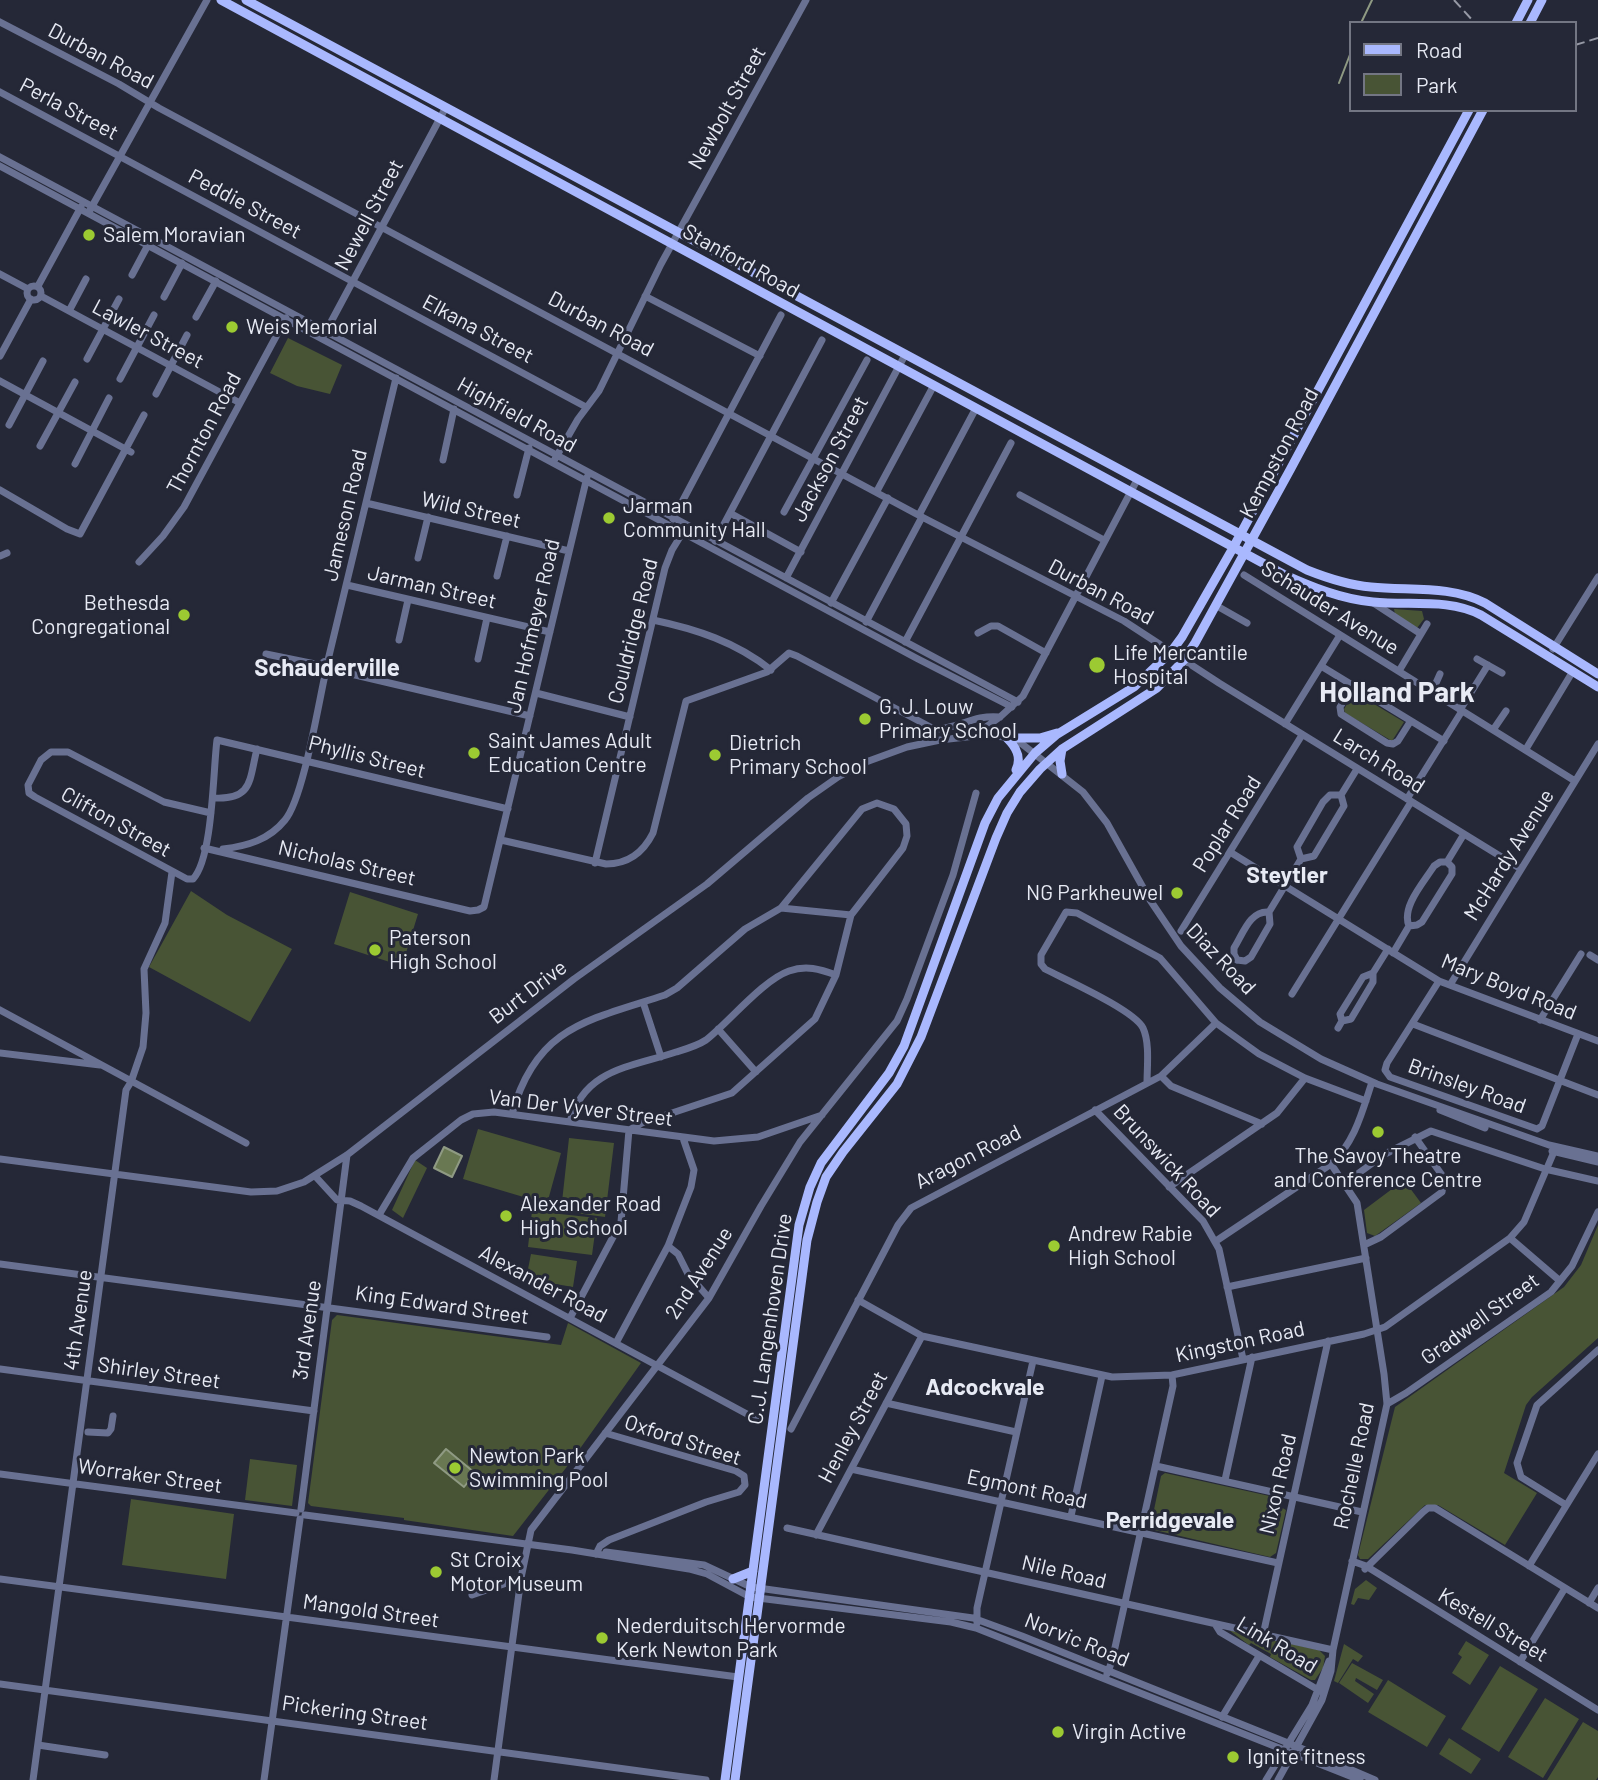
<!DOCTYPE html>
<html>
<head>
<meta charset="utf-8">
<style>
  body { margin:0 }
  #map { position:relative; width:1598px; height:1780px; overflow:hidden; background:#252837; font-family:Barlow,sans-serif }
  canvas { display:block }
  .legend { position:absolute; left:1349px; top:21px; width:228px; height:91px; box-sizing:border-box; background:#252837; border:2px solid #737683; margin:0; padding:9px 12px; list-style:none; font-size:21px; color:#e7eaf4 }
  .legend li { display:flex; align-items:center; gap:14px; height:35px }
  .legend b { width:35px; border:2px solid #737683 }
</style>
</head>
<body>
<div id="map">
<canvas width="1598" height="1780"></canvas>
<ul class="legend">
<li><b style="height:9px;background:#a9b8fe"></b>Road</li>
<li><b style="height:19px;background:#485435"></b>Park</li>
</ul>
</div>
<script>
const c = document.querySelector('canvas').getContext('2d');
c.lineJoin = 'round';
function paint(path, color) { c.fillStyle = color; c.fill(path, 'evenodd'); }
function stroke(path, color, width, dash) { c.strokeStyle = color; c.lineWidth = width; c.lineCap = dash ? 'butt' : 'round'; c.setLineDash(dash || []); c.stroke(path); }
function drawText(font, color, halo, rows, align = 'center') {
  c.font = font + ' Barlow,sans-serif'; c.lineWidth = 6; c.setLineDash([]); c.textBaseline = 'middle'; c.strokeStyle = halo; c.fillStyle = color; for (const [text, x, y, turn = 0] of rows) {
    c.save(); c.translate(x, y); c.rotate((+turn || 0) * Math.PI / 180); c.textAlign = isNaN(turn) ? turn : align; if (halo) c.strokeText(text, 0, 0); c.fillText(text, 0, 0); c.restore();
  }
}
const green = new Path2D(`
  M288,338L342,365L330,394L297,386L270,373Z
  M1394,609L1422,611L1424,619L1417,628L1395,614Z
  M1354,692L1404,722L1392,741L1345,713L1344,709Z
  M191,891L227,915L292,949L250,1022L149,967Z
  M350,892L418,914L402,966L334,944Z
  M478,1129L561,1153L547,1204L463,1179Z
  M569,1138L614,1143L605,1217L561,1211Z
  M415,1160L427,1168L403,1218L392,1210Z
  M1404,1180L1421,1203L1375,1236L1367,1233L1364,1210Z
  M532,1211L597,1218L592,1255L528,1247Z
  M1598,1225V1338L1532,1397L1526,1405L1504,1473L1537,1493L1505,1545L1438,1505H1425L1368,1559H1360L1358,1555L1395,1407L1564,1287L1581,1265Z
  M531,1254L577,1261L573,1287L526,1279Z
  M337,1315L561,1345L568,1323L641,1363L569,1464L513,1536L404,1520V1518L311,1506L308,1503L332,1320Z
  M250,1459L297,1465L292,1506L245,1500Z
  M1165,1473L1274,1497L1279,1506L1286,1510L1276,1553L1270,1557L1150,1529L1161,1476Z
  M131,1499L234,1514L226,1579L122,1565Z
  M1366,1580L1377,1588L1369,1600L1358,1598L1354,1605L1351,1604L1355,1589Z
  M1229,1630L1319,1650L1325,1656L1323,1668L1315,1680H1311L1270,1657L1271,1654L1251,1643L1249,1645Z
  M1466,1641L1489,1655L1470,1685L1452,1673L1462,1657L1458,1654Z
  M1344,1644L1363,1656L1358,1662L1353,1659L1338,1683L1334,1681Z
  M1352,1663L1383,1680L1377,1690L1356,1678L1355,1681L1374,1694L1368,1703L1339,1683Z
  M1500,1666L1538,1689L1499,1752L1461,1729Z
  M1388,1680L1446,1716L1427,1747L1368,1712Z
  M1545,1698L1579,1719L1543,1778L1508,1757Z
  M1583,1722L1598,1731V1777L1596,1780H1547Z
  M1449,1738L1481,1759L1471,1774L1439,1754Z`);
const water = new Path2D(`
  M444,1147L462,1156L452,1177L434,1168Z
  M446,1449L475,1473L464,1487L434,1463Z`);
const stream = new Path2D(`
  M1361,23L1372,0
  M1339,83L1351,52`);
const minor = new Path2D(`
  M0,22L119,84L159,108L922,517L1124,621L1219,683L1521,869
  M0,92L586,407
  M0,157L1018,702
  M0,166L918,659L1012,707
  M90,210L207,0
  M0,274L28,289
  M132,275L148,245
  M27 293a7 7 0 1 1 14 0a7 7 0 1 1-14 0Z
  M38,286L81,207
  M41,296L240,403
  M645,296L760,356
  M164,297L182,263
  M69,311L86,279
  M196,317L216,281
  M324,335L446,107
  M0,356L31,299
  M87,359L119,299
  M120,379L154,315
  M0,381L131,452
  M156,394L187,335
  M9,425L43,361
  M40,446L75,382
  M555,459L578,419L599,391L661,264L806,0
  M443,460L454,409
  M75,464L109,398
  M0,490L67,529L80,534L144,415
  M877,491L934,385
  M517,495L529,448
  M1020,495L1104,540
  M366,503L569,551
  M784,512L867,360
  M730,513L801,552
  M919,515L976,408
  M673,519L781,315
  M715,541L822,340
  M0,556L7,553
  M418,558L428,517
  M139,562L163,536L184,507L286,318
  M1244,575L1575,781
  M497,576L507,536
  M786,578L905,355
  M347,585L550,632
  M1372,602L1421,634
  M831,603L888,498
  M1217,606L1247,623
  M653,620C696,629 736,642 771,670
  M866,622L922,517
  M978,633L991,626H998L1046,653
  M399,640L408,600
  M905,642L1011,443
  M1553,649L1598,577
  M266,654L320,665
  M478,659L487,618
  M1477,659L1502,673
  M328,660L396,378
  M320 668a7 7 0 1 1 14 0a7 7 0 1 1-14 0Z
  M1321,666L1444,741
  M334,670L530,716
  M1399,671L1427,624
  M1353,686L1340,707L1341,714L1387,743L1393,744L1398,741L1410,722
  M1432,692L1440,674
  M536,693L630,717
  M1460,710L1488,665
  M1285,724L1340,635
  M1493,730L1506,711
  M976,734L1000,717L1023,696L1137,480
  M1526,749L1573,671
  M1341,795L1357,769
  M214,798C253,800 249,780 257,749
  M1407,799L1462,711
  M211,813L164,802L68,752H51L41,760L28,785L29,793L35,797L187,879H193C213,858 213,770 217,740L508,809
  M501,840L606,864C628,864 643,853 653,833L686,701L767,672L789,653L797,656L934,729C957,730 973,714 1000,717
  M204,848L470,911L478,910L484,907L587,477
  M223,849C247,846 269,840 285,820C303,799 318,706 325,675
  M1230,852L1439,981L1598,1041
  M1301,859L1297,847L1323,802L1330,795H1341
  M1447,862L1464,834
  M595,863L665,568L672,550L683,532
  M781,908L851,915
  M1409,926L1417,925L1422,922L1452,874V867L1447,862
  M1181,931L1302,735
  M1393,953L1409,926C1401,907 1424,882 1434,866L1440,862H1447
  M1590,955L1598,960
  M1237,960L1245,961L1251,957L1270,924L1269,912L1301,859L1314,856L1344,806L1341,795
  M1237,960L1234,954V948C1243,934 1250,910 1269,912
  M1439,981L1387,1063L1385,1070L1390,1077L1537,1129L1542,1126L1578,1034
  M1450,985L1598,744
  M1292,994L1411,802
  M643,1002L661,1057
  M0,1010L246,1143
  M1540,1020L1581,954
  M1342,1021L1351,1019L1373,982V973L1388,949
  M1413,1024L1598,1095
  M1338,1028L1342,1021L1340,1014L1363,977L1373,973
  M718,1029L756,1072
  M0,1053L100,1065
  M1161,1076L1171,1086L1262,1124
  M1147,1083C1147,1067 1150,1043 1143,1028C1134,1010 1066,980 1045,969L1041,964V955L1066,912L1077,913L1160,958L1216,1023L1259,1054L1305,1078L1366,1101
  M1095,1110L1203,1221L1219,1249L1243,1359
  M1440,1110L1485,1128
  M512,1114C536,1026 589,1020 665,995L677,988L745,929L781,908L862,809L877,803L894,809L906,824L907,836L903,848L851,915L836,975L815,1019L732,1093L642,1123L629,1130L621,1222L570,1318
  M570,1122C584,1069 631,1067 676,1052C686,1049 697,1046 706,1040C729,1022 763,980 789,971C806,965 820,969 836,975
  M1552,1151L1598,1162
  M0,1159L251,1192L277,1191L304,1182L347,1155L574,979L707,884L808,798L838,777L866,762L907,747L940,740L984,735L1004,737L1022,744L1083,792L1107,823L1150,900L1181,946L1220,988L1260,1022L1321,1059L1377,1084L1549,1145L1598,1156
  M315,1176L337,1200L350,1201L361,1206L758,1420
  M1345,1183L1385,1154L1431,1131L1545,1169L1598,1181
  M1169,1187L1277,1113L1305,1078
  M379,1215L413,1158L461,1120L473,1114L494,1112L714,1141L758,1137L822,1115
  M1510,1238L1560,1281
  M1216,1241L1331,1164C1355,1142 1362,1112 1372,1082
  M1364,1245L1381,1237L1442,1192L1444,1178L1415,1137
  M668,1246L678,1254L688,1274L709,1298
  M0,1264L547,1337
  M1227,1287L1366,1258
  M858,1300L922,1336L1112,1377L1172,1375L1364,1334L1385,1327L1510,1238L1524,1222L1556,1147
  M616,1343L668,1246L691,1187L694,1170L683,1138
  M0,1369L314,1411
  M886,1403L1016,1432
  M1387,1404L1406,1393L1551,1292L1572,1266L1598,1212
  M791,1429L898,1225L911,1208L1161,1076L1216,1023
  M88,1432L108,1433L111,1429L113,1416
  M1156,1466L1362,1512
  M851,1469L1278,1563
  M0,1474L296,1513
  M1225,1480L1252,1357
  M1566,1505L1521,1477L1517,1463L1537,1405L1598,1350
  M301,1509L347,1155
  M305,1515L572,1550L689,1569L707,1574L750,1597L951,1622L976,1628L1360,1780
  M1071,1516L1102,1376
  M787,1528L1333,1650
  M816,1535L922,1336
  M606,1552L704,1565L751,1587L973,1618L1022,1636L1298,1747L1375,1780
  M596,1554L600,1546L609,1540L706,1502L739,1492L745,1485L744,1476L736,1471L605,1433
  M1352,1561L1366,1566L1598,1710
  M1529,1566L1598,1454
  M1365,1569L1423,1512L1428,1508H1435L1598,1608
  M0,1579L738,1677
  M472,1595L521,1578
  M1589,1603L1598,1588
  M977,1623V1608L1033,1361
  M1215,1624L1220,1632L1320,1691
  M1263,1635L1328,1341
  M1520,1662L1565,1588
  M1107,1674L1112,1661L1173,1386L1172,1375
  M0,1684L706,1780
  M1222,1717L1259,1656
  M38,1745L105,1755
  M33,1780L126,1090L131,1082L143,1047L146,1013L144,969L165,923L172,872
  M264,1780L300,1519
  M494,1780L521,1578L531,1530L709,1298L761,1206L800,1142L897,1021L907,999L953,875L976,793
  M1266,1780L1312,1705L1329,1661
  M1278,1780L1322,1700L1331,1671L1333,1650L1387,1404L1384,1374L1357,1203L1331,1164`);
const major = new Path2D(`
  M221,0L1283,574C1312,587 1341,599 1373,602C1409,606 1448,598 1481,615L1598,687
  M246,0L1307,570C1327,578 1349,585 1371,587C1409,591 1450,585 1485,603L1598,674
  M1516,23L1528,0
  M1530,23L1542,0
  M1007,738H1040L1057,733
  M1007,738C1016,747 1022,757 1016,770
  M1062,749L1060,761L1062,774
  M733,1579L753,1571
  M725,1780L799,1225L810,1187L821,1163L889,1073L904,1046L985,823L998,798L1035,753L1056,735L1134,687L1171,652L1182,637L1233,548L1469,110
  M735,1780L807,1240L817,1202L826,1177L843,1152L897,1084L921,1037L996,838L1007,813L1020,792L1040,769L1062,749L1157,688L1184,660L1195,643L1290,470L1483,110`);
const rail = new Path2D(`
  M1454,0L1475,23
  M1575,45L1598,38`);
const markers = [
  [89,235,7,"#9cca32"],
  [232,327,7,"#9cca32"],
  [609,518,7,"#9cca32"],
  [184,615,7,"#9cca32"],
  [1097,665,9,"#9cca32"],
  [865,719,7,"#9cca32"],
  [474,753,7,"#9cca32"],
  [715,755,7,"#9cca32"],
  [1177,893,7,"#9cca32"],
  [375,950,7,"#9cca32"],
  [1378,1132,7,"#9cca32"],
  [506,1216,7,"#9cca32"],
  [1054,1246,7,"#9cca32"],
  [455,1468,7,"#9cca32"],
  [436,1572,7,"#9cca32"],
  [602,1638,7,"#9cca32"],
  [1058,1732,7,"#9cca32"],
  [1233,1757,7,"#9cca32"]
];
const streetNames = [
  ["Durban Road",101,56,28],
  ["Newbolt Street",727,108,-61],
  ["Perla Street",69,109,28],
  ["Peddie Street",245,204,28],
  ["Newell Street",369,215,-62],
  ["Stanford Road",741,261,29],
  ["Durban Road",601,324,28],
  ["Elkana Street",478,329,28],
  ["Lawler Street",148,334,28],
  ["Highfield Road",517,415,29],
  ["Thornton Road",204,433,-62],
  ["Kempston Road",1279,453,-62],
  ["Jackson Street",830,459,-62],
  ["Wild Street",471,510,13],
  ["Jameson Road",345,515,-77],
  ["Jarman Street",432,587,13],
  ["Durban Road",1101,592,28],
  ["Schauder Avenue",1330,608,32],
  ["Jan Hofmeyer Road",533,626,-77],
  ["Couldridge Road",633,631,-76],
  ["Phyllis Street",367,757,14],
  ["Larch Road",1379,761,32],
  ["Clifton Street",116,822,29],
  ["Poplar Road",1227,824,-58],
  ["McHardy Avenue",1509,855,-58],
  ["Nicholas Street",347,863,13],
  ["Diaz Road",1221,959,46],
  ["Mary Boyd Road",1509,987,22],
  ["Burt Drive",528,992,-37],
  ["Brinsley Road",1467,1086,20],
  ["Van Der Vyver Street",581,1108,7],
  ["Aragon Road",968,1157,-27],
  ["Brunswick Road",1167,1161,47],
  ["2nd Avenue",699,1273,-57],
  ["Alexander Road",543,1284,28],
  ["King Edward Street",442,1305,8],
  ["C.J. Langenhoven Drive",770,1319,-82],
  ["Gradwell Street",1480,1319,-36],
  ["4th Avenue",78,1320,-82],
  ["3rd Avenue",307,1330,-82],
  ["Kingston Road",1240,1342,-12],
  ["Shirley Street",159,1373,8],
  ["Henley Street",853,1427,-62],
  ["Oxford Street",683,1440,18],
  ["Rochelle Road",1354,1466,-78],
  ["Worraker Street",150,1476,8],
  ["Nixon Road",1278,1484,-77],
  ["Egmont Road",1027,1489,12],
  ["Nile Road",1064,1572,13],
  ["Mangold Street",371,1611,8],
  ["Kestell Street",1493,1625,31],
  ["Norvic Road",1077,1640,22],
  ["Link Road",1277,1645,31],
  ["Pickering Street",355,1713,8]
];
const poiNames = [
  ["Salem Moravian",103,235],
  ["Weis Memorial",246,327],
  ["Jarman",623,506],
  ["Community Hall",623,530],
  ["Bethesda",170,603,"right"],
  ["Congregational",170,627,"right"],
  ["Life Mercantile",1113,653],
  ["Hospital",1113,677],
  ["G. J. Louw",879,707],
  ["Primary School",879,731],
  ["Saint James Adult",488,741],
  ["Education Centre",488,765],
  ["Dietrich",729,743],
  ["Primary School",729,767],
  ["NG Parkheuwel",1163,893,"right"],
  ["Paterson",389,938],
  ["High School",389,962],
  ["The Savoy Theatre",1378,1156,"center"],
  ["and Conference Centre",1378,1180,"center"],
  ["Alexander Road",520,1204],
  ["High School",520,1228],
  ["Andrew Rabie",1068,1234],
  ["High School",1068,1258],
  ["Newton Park",469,1456],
  ["Swimming Pool",469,1480],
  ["St Croix",450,1560],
  ["Motor Museum",450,1584],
  ["Nederduitsch Hervormde",616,1626],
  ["Kerk Newton Park",616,1650],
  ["Virgin Active",1072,1732],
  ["Ignite fitness",1247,1757]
];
const neighbourhoodNames = [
  ["Steytler",1287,875],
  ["Adcockvale",985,1387],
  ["Perridgevale",1170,1520]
];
const quarterNames = [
  ["Schauderville",327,668]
];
const districtNames = [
  ["Holland Park",1397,693]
];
paint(green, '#485435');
paint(water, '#697852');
stroke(water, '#8f9a83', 2);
stroke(stream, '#8f9a83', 2);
stroke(minor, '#697192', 7);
stroke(major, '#a9b8fe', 9);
stroke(rail, '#9699a5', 2, [10, 5]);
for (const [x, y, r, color] of markers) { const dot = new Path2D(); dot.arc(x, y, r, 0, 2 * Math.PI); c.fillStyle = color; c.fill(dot); stroke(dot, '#252837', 2.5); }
drawText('21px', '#e7eaf4', '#252837', streetNames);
drawText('21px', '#e7eaf4', '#252837', poiNames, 'left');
drawText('bold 23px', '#e7eaf4', '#252837', neighbourhoodNames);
drawText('bold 24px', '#e7eaf4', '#252837', quarterNames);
drawText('bold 28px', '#e7eaf4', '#252837', districtNames);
</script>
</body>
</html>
